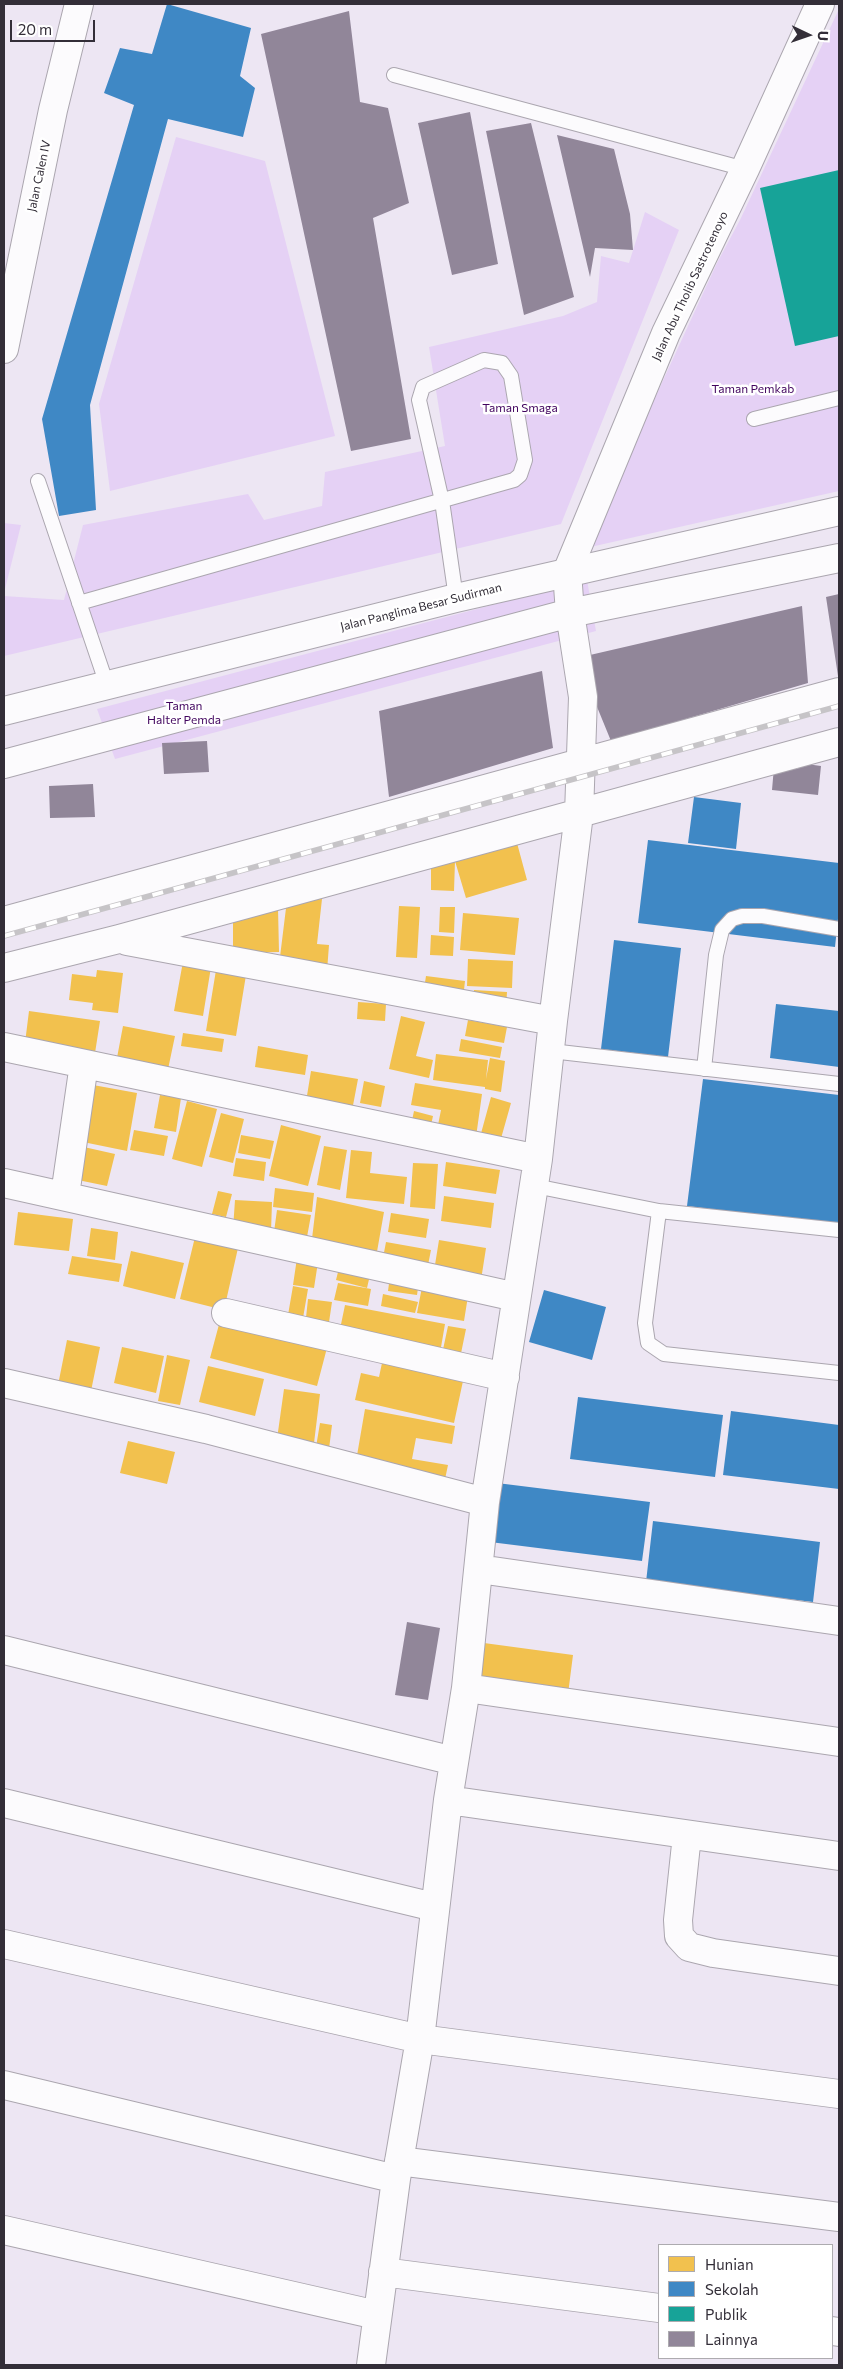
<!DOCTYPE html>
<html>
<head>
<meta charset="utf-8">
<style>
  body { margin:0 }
  #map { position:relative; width:843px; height:2369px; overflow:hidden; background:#ede6f3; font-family:Commissioner,sans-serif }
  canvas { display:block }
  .frame { position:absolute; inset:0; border:5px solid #332e38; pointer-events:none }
  .legend { position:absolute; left:658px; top:2244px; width:175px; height:115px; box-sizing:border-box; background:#fff; border:1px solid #adabaf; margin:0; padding:6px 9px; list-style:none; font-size:15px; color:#332e38 }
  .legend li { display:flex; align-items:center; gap:10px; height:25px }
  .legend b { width:25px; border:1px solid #adabaf }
  .north { position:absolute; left:783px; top:10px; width:50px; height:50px; -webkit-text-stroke:4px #fff; paint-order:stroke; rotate:93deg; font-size:14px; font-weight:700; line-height:20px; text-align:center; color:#332e38 }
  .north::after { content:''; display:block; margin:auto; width:18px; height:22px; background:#332e38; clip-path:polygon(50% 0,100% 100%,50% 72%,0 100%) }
  .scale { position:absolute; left:10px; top:20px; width:85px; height:22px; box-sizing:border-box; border:2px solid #332e38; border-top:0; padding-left:6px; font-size:15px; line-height:18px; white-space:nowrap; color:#332e38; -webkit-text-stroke:4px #fff; paint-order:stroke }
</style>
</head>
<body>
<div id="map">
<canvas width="843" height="2369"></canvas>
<div class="frame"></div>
<ul class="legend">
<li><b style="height:14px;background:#f2c14e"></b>Hunian</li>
<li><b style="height:14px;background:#3f88c5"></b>Sekolah</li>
<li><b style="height:14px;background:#17a398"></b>Publik</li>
<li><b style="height:14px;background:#918699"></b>Lainnya</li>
</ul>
<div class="north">U</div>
<div class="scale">20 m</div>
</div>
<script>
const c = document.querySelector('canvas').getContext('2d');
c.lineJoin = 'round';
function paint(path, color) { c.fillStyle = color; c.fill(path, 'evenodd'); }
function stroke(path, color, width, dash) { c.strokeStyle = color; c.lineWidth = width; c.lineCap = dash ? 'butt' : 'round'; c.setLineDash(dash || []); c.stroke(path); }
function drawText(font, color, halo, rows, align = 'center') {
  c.font = font + ' Commissioner,sans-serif'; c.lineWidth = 5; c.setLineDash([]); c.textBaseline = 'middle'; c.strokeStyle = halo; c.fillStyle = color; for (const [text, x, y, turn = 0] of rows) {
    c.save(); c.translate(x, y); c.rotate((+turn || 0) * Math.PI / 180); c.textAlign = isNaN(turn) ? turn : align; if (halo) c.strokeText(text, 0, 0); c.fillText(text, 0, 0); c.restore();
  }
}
const green = new Path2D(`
  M839,9V491L586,548L717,263L740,220Z
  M176,137L265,161L335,436L110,491L99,404Z
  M645,212L679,230L561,524L4,656V596L64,600L83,525L248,494L264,520L322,506L325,472L445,446L429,347L563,316L597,302L601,256L629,263Z
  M4,523L21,525L4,593Z
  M587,580L596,631L115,759L97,709Z`);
const homes = new Path2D(`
  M517,843L527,880L466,898L455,861Z
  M431,861H455L454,891L431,890Z
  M322,899L317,944L329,945L327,971L279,965L287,900Z
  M399,906L420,907L417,958L396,957Z
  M440,907H455L454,933L439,932Z
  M278,908L279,952L233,953V914Z
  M463,913L519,918L515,955L460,950Z
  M431,935L454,937L453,956L430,955Z
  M184,956L212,961L203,1016L174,1011Z
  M468,959L513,961L512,988L467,986Z
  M217,964L247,969L236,1036L206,1031Z
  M97,970L123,973L118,1013L92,1010L93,1003L69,1000L72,974L96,977Z
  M426,976L465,981L463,999L423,995Z
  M474,990L507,992L506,1007L473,1005Z
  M358,1002L386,1004L385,1021L357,1019Z
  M29,1011L100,1021L95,1053L25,1043Z
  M401,1016L425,1022L416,1056L433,1060L429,1078L389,1069Z
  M468,1020L507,1027L504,1043L465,1036Z
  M123,1026L175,1036L167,1074L116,1063Z
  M183,1033L224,1039L222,1052L181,1046Z
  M461,1039L502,1047L500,1058L459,1051Z
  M258,1046L308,1055L305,1075L255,1067Z
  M436,1054L488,1060L486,1079L490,1058L505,1061L501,1092L485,1089V1087L433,1080Z
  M311,1071L358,1079L351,1116L305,1108Z
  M364,1081L385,1086L381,1107L360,1103Z
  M415,1083L482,1094L476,1137L437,1130L441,1110L411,1105Z
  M93,1085L137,1093L127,1151L83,1142Z
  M160,1095L181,1098L176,1132L154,1128Z
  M491,1097L511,1103L500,1142L480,1137Z
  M187,1101L217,1109L202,1167L172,1159Z
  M414,1111L433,1116L429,1134L410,1130Z
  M221,1113L244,1119L233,1163L209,1157Z
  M281,1125L321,1136L308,1186L269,1176Z
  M134,1130L168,1136L164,1156L130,1150Z
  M241,1135L274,1141L270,1159L238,1153Z
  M75,1145L115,1154L107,1186L68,1178Z
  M324,1146L347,1150L340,1190L317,1185Z
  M351,1150L372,1152L370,1173L407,1177L404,1204L346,1198Z
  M236,1158L266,1162L264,1181L233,1176Z
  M446,1162L500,1170L496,1194L443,1186Z
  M413,1163L438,1164L435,1209L410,1207Z
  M275,1188L314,1193L312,1212L273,1207Z
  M218,1191L232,1194L226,1217L212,1214Z
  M444,1196L494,1203L491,1228L441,1221Z
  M317,1197L384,1212L375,1263L311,1247Z
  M235,1200L272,1202L271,1232L233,1229Z
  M277,1210L311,1215L307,1237L274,1232Z
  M18,1212L73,1219L69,1251L14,1245Z
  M391,1213L429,1219L426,1238L388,1232Z
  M91,1228L118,1232L115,1260L87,1256Z
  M195,1237L238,1248L224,1310L180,1299Z
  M439,1240L486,1248L481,1280L434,1271Z
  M386,1242L431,1250L427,1270L382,1263Z
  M131,1251L184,1263L175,1299L123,1286Z
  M72,1256L122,1264L119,1282L68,1274Z
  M297,1258L318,1262L314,1288L293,1285Z
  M339,1268L370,1275L367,1288L336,1280Z
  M390,1276L419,1281L417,1295L388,1291Z
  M338,1283L371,1289L368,1306L334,1300Z
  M293,1286L308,1289L303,1318L288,1315Z
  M422,1287L468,1296L464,1321L417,1313Z
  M383,1294L418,1302L415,1313L381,1306Z
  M308,1299L332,1302L328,1329L305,1327Z
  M345,1305L445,1324L440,1353L339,1334Z
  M221,1317L328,1344L317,1386L210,1358Z
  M448,1326L466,1329L459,1363L441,1359Z
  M67,1340L100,1347L91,1391L58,1385Z
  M122,1347L164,1356L156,1393L114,1383Z
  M167,1355L190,1360L180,1405L158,1401Z
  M382,1363L463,1381L454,1423L355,1400L361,1373L379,1377Z
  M208,1366L264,1379L255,1416L199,1402Z
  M284,1389L320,1394L314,1443L277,1439Z
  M365,1409L455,1426L452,1444L416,1438L412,1459L448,1465L444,1484L355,1467Z
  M320,1423L332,1425L329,1449L316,1447Z
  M128,1441L175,1452L167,1484L120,1473Z
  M484,1643L573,1655L568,1694L479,1682Z`);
const schools = new Path2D(`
  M167,4L251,28L240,76L255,88L243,137L168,119L90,405L96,510L59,516L42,419L134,105L104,93L120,48L152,54Z
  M694,797L741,803L736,849L688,843Z
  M648,840L839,863V909L835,947L638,923Z
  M614,940L681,948L668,1057L601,1049Z
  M776,1004L839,1011V1067L770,1058Z
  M703,1079L839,1095V1225L687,1206Z
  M544,1290L606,1307L592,1360L529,1342Z
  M578,1397L723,1415L715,1477L570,1459Z
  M731,1411L839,1425V1489L723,1475Z
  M497,1483L650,1502L642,1561L490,1542Z
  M653,1521L820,1542L813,1602L646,1582Z`);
const public = new Path2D(`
  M839,170V336L795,346L760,188Z`);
const building = new Path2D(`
  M349,11L360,102L388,108L409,203L373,218L411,439L351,451L261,34Z
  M470,112L498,264L452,275L418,123Z
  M531,123L574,297L524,315L486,131Z
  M557,135L614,149L630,214L633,250L595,248L590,277Z
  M839,594V676H838L826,597Z
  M802,606L808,683L611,741L577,658Z
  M542,671L553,748L389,797L379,711Z
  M207,741L209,772L164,774L162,743Z
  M799,763L821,766L818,795L772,790L774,767L798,769Z
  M93,784L95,817L50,818L49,786Z
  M407,1622L440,1628L428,1700L395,1695Z`);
const service = new Path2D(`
  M394,75L745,169
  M754,419L839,398
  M38,481L107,685
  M79,603L514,480L520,475L525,460L511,376L502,363L484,360L423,387L419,400L442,501L456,598
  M551,1051L839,1084
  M704,1069L716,955L722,930L732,919L742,916H763L839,929
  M535,1186L659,1211L839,1230
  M659,1211L645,1323L648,1343L664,1354L839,1373`);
const minor = new Path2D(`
  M4,349L53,110L79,4
  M4,764L570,613L839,558
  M4,921L839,692
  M127,941L553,1021
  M4,968L119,939L839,742
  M4,1047L538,1159
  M4,1183L516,1297
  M65,1195L84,1064
  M226,1313L505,1377
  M4,1383L206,1429L485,1502
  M479,1569L839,1621
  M4,1650L454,1761
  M466,1688L839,1742
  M448,1800L839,1856
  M4,1803L434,1907
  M687,1835L678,1920L679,1936L689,1947L713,1953L839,1971
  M4,1944L420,2039L839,2094
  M4,2085L396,2179
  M399,2161L839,2217
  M4,2230L377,2315
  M383,2272L659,2308
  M832,2331L839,2332
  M371,2365L396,2179L420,2039L448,1800L466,1688L485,1502L538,1159L553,1021L579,814L583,697L570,613L567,572L666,333L745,169L820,4`);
const primary = new Path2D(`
  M4,711L456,598L839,511`);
const rail = new Path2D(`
  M4,936L839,706`);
const streetNames = [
  ["Jalan Calen IV",39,176,-78],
  ["Jalan Abu Tholib Sastrotenoyo",690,286,-65],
  ["Jalan Panglima Besar Sudirman",421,607,-14]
];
const parkNames = [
  ["Taman Pemkab",753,389],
  ["Taman Smaga",520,408],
  ["Taman",184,706],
  ["Halter Pemda",184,720]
];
paint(green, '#e5d1f5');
paint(homes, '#f2c14e');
paint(schools, '#3f88c5');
paint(public, '#17a398');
paint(building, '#918699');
stroke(service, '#aba6af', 16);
stroke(minor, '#aba6af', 30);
stroke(primary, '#aba6af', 30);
stroke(service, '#fcfbfd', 14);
stroke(minor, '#fcfbfd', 28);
stroke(primary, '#fcfbfd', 28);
stroke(rail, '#c6c4c7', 5.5);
stroke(rail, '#fff', 4, [11]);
drawText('12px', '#332e38', '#fff', streetNames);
drawText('12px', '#41045e', '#fff', parkNames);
</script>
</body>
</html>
